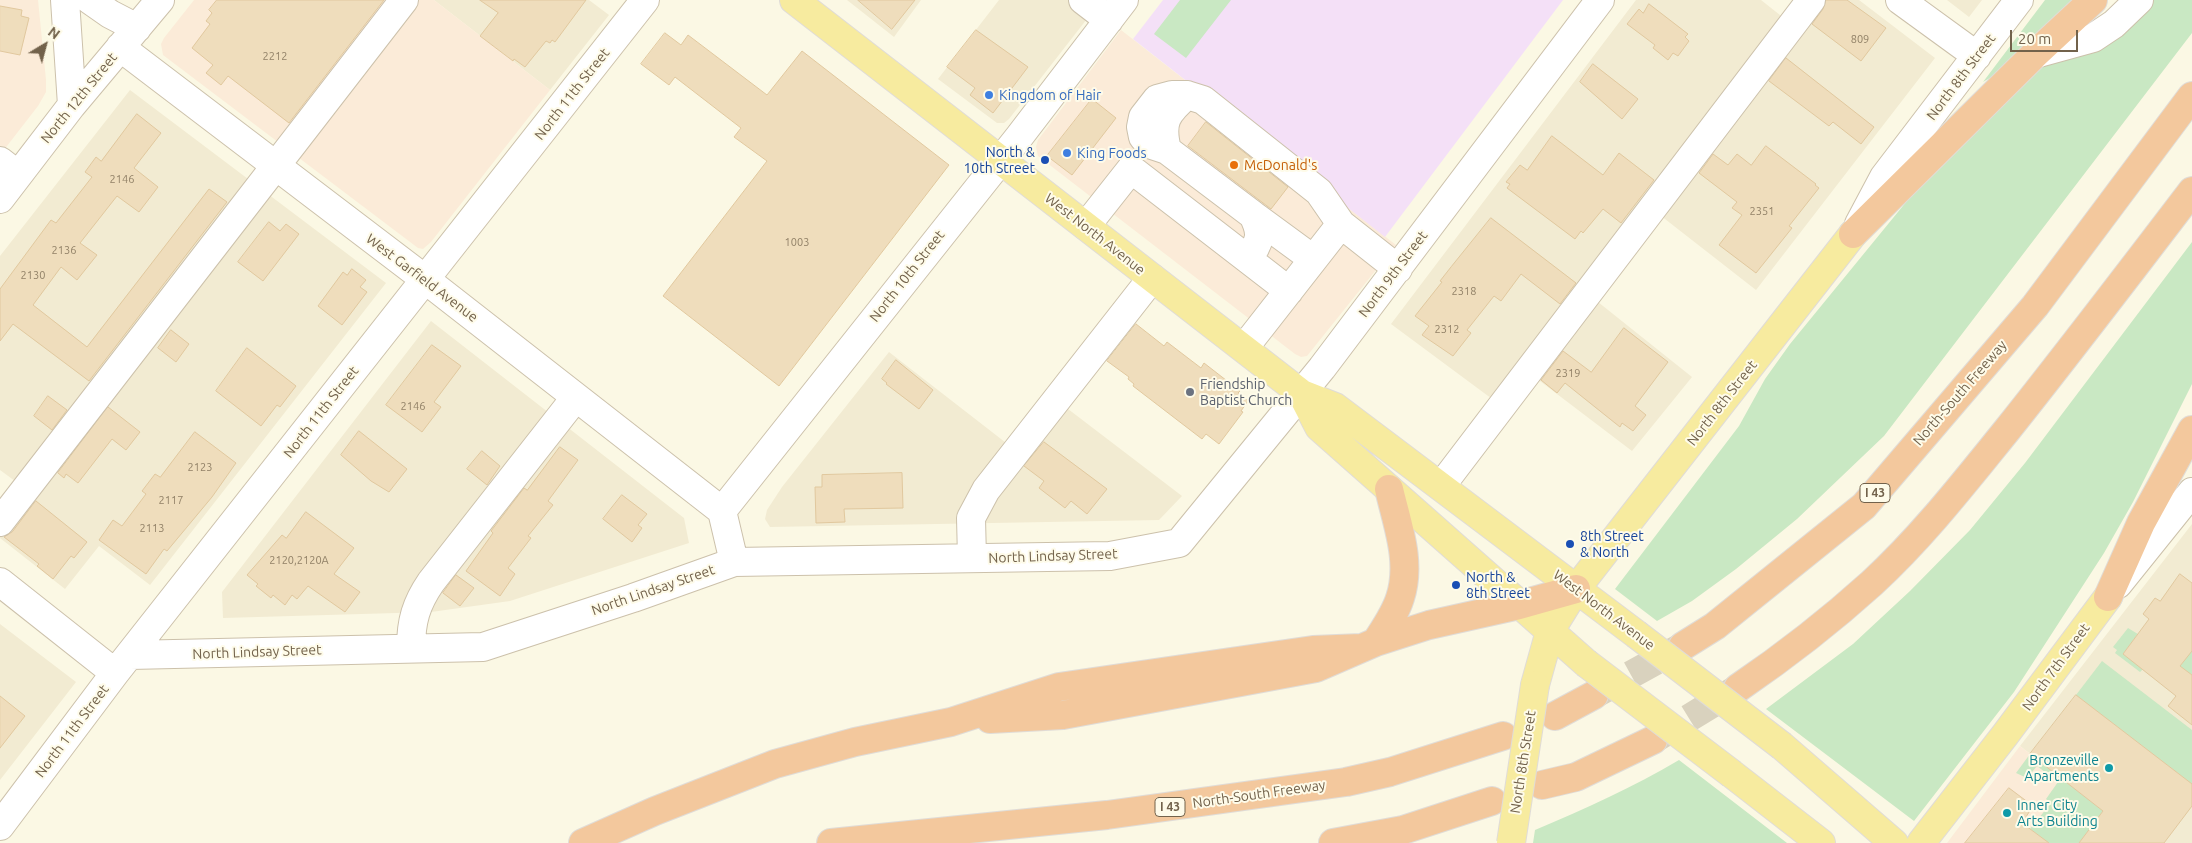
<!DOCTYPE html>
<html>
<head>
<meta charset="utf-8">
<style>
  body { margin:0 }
  #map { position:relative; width:2192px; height:843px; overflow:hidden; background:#fbf8e4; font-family:Ubuntu,sans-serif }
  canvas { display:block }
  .north { position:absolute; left:20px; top:20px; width:50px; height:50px; -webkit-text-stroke:4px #fefbe9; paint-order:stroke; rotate:37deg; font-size:14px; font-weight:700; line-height:20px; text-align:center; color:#72624b }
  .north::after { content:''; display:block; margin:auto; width:18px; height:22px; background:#72624b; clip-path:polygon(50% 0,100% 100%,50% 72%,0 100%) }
  .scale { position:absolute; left:2010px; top:30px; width:68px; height:22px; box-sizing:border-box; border:2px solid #72624b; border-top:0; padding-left:6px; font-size:15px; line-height:18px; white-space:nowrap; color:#72624b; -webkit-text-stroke:4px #fefbe9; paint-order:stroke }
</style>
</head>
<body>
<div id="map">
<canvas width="2192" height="843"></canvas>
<div class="north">N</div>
<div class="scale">20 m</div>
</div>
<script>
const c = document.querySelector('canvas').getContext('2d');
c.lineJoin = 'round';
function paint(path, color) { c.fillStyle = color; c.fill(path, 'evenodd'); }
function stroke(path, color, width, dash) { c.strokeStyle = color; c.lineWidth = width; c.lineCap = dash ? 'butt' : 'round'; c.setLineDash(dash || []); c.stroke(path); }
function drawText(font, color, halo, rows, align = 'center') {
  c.font = font + ' Ubuntu,sans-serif'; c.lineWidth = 4; c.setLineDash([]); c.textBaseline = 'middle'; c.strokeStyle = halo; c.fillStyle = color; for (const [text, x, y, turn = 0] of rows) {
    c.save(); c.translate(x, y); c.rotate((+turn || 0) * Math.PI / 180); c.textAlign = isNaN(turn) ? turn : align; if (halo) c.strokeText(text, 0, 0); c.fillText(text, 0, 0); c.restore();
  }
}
const residential = new Path2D(`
  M434,0H589L609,15L550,90Z
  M847,0H921L894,37Z
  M999,0H1070L1090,15L1009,119L1004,123H997L938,79Z
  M1636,0H1761L1785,19L1800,0H1859L1935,58L1756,290L1656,212L1593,298L1692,377L1632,451L1532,375L1507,410L1391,324Z
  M1947,0H1982L1969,17Z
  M130,90L386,283L150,585L99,546L65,589L0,538V509L19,484L0,470V256Z
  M431,321L684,518L689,543L510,601L431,612L223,618L222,592Z
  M889,352L1010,446L1051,396L1182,496L1159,520L770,527L765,519L767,510L782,487Z
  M2192,524V843H2079L2067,782L2020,746Z
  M0,624L76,682L0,780Z`);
const commercial = new Path2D(`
  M0,0H38L46,80V92L38,106L0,155Z
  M194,0H434L550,90L431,242L423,249L418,248L163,55L161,44L164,38Z
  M1121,30L1396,245L1307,356L1301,357L1295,354L1038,156L1036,147L1038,140Z
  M2020,746L2103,811L2079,843H1947Z`);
const education = new Path2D(`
  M1163,0H1563L1385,237L1133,39Z`);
const green = new Path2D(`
  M1180,0H1231L1186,58L1154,34Z
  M2045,0H2077L1995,75L1983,82Z
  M2148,0H2192V33L1884,436L1797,519L1736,569L1692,601L1657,621L1615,589L1739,426L1765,379L1790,344L1920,185L2040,67Z
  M2192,242V384L2133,502L2104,553L2014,692L1914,821L1766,709L1853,644L1910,591L1970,530L2025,463Z
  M2128,628L2146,639L2192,651V675L2137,635L2123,654L2143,669L2140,672L2115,653L2117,650L2113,647Z
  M2102,661L2192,730V784L2076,695Z
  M2030,754L2103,811L2079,843H2049L2030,829L2051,803L2046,799L2058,782L2037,766L2027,778L2016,773Z
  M1679,760L1787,843H1533L1535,830C1585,809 1633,787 1679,760Z`);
const building = new Path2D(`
  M217,0H384L289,123L228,76L221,85L206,73L213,65L192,48L210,24L206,21L212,13L209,10Z
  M480,0H586L555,42L552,40L550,43L546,41L525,67L514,59L513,61L480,36L498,13Z
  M858,0H915L892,29Z
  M1826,0H1847L1886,28L1861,61L1812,24L1823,9Z
  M1649,4L1688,34L1685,37L1689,41L1678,56L1673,53L1668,60L1653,48L1655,45L1627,24L1639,9L1643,13Z
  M0,6L22,10L21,16L29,18L20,55L0,51Z
  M976,30L1028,67L993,113L970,95L975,88L947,67Z
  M665,33L681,45L688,35L767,95L802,51L949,165L779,386L663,296L767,161L734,137L741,128L675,77L669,85L641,64Z
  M1786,58L1874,127L1861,144L1833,122L1829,126L1769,81Z
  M1593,64L1638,99L1622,119L1580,82Z
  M1092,99L1116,118L1072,175L1047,156Z
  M137,114L161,133L134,168L158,187L139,212L117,196L80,243L97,255L77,280L61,267L33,305L87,347L209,189L227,202L89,381L13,324L0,341V289L51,220L56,223L92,177L85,172L96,157L101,161Z
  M1206,122L1288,187L1271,209L1188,146Z
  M1552,136L1603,175L1619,153L1654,180L1621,223L1603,209L1583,233L1581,231L1575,239L1507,188L1510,184L1506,182L1520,165L1527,170Z
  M1766,146L1816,184L1815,185L1819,188L1789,226L1792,228L1756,273L1719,245L1742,215L1732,208L1737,202L1699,173L1713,154L1728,165L1737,154L1751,165Z
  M1491,218L1576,283L1560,304L1521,274L1501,301L1494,296L1467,330L1471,333L1453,356L1422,335L1429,326L1415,316L1442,282L1440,281L1451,267Z
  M269,222L280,231L286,224L299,234L263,281L238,262Z
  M352,269L366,280L360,287L367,292L342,325L318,306L343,272L347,275Z
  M1136,324L1164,346L1167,342L1201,368L1204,363L1240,391L1238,393L1248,401L1241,411L1243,412L1219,444L1206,434L1202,439L1133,386L1134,384L1128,379L1129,377L1107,361Z
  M1624,328L1668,362L1635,406L1646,415L1633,431L1622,423L1620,427L1565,383L1557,393L1541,380L1563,351L1591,372Z
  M171,330L189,344L176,362L158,348Z
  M432,345L461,366L434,402L441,407L422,432L386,405Z
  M247,348L296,386L280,407L277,405L261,426L216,391Z
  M896,360L933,390L919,409L886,384L887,383L882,379Z
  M48,396L67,410L52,430L34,416Z
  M108,407L140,432L126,450L112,439L78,483L66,474L64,478L58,473Z
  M359,431L407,469L389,492L371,481L341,455Z
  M195,432L236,463L212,497L167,551L164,549L146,574L99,540L113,520L122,526L146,494L142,491L155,474L160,477Z
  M1044,442L1107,489L1087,514L1071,501L1065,508L1039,488L1044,481L1024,466Z
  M560,447L578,460L548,501L553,505L528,536L531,538L508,568L515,574L500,596L466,571L493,533L491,531L524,488L527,490Z
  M482,451L500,466L487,485L467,469Z
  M902,473L903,508L844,509L845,522L816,523L815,487H822V475Z
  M622,495L647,514L638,525L642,528L632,542L603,519Z
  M36,501L87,542L74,558L71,556L53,579L37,566L39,564L4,537L12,532Z
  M306,512L354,548L334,574L360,592L345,612L308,586L297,599L292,595L285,605L273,595L271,598L256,586L258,584L247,575L282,535L286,538Z
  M2180,574L2192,583V651L2180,666L2192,675V725L2168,706L2176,696L2123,654L2149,619L2143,614L2155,598L2160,601Z
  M456,575L474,588L460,606L443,593Z
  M2076,695L2192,784V806L2164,843H2079L2103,811L2030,754Z
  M0,696L25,716L0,748Z
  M2009,788L2033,806L2022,823L2049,843H1965Z`);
const highwayTunnel = new Path2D(`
  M1594,695L1683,646
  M1653,740L1738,688`);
const minor = new Path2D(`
  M65,0L72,105
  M90,0L110,14L137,28
  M1083,0L1109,20
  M1900,0L1977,56
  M120,47L426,280L722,511
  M2035,54L2093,38L2114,24L2139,0
  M1167,150C1160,122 1166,113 1187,95
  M0,161L18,175
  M0,199L72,105L160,0
  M1253,215L1313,259
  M1859,224L1884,177L2019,0
  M1086,226L1131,169L1289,291
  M1248,259C1260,241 1263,235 1253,215L1167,150L1149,144L1143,137L1141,127L1143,117L1157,99L1172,95H1187L1203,100L1319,192L1341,224
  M1244,348L1341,224L1398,269
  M1441,486L1811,0
  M722,511L1019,137L1124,0
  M722,511L734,562
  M0,522L404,0
  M972,558L971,518L986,490L1152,278
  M0,582L115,673
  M2118,584L2192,492
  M411,648C411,621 416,604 431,582L576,397
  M130,655L483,647L633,598L734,562L1110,556L1179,543L1322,368L1600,0
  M0,826L115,673L645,0`);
const major = new Path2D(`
  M794,0L1302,394L1335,407L1636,634
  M1302,394L1319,427L1586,663
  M1535,685L1550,631L1576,589L1853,234
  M1782,746L1894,843
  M1732,774L1821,843
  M1921,843L2005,735L2108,597`);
const highway = new Path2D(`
  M1853,234L2035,54L2093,0
  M2108,597L2141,523L2192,430
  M1376,642C1385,628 1395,614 1400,598C1412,562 1397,524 1389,489
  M1683,646L1715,626L1864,506L2035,306L2192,96
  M1738,688C1785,656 1830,621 1872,583C1922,537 1964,483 2007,430C2070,351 2131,271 2192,191
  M1555,716L1594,695
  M990,719L1063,715L1316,668L1376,642L1429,625L1519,605L1576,589
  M1542,785L1576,777L1653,740
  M583,843L655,811L775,764L855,742L951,722L1059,687L1313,650L1361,648
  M831,843L1107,815L1346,782L1390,772L1503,736
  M1333,843L1403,830L1492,801`);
const majorBridge = new Path2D(`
  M1636,634L1782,746
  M1586,663L1732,774
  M1511,843L1535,685`);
const markers = [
  [989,95,5,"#3f7fe0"],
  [1067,153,5,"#3f7fe0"],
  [1045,160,5,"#1a4fb4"],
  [1234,165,5,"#e8710a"],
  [1190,392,5,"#6b7280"],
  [1570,544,5,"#1a4fb4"],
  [1456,585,5,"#1a4fb4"],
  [2109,768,5,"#0f9aa8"],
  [2007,813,5,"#0f9aa8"]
];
const numberNames = [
  ["809",1860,39],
  ["2212",275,56],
  ["2146",122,179],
  ["2351",1762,211],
  ["1003",797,242],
  ["2136",64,250],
  ["2130",33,275],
  ["2318",1464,291],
  ["2312",1447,329],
  ["2319",1568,373],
  ["2146",413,406],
  ["2123",200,467],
  ["2117",171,500],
  ["2113",152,528],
  ["2120,2120A",299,560]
];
const shields = [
  [1875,493,30],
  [1170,807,30]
];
const shieldNames = [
  ["I 43",1875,493],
  ["I 43",1170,807]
];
const streetNames = [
  ["North 8th Street",1961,77,-53],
  ["North 11th Street",572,94,-52],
  ["North 12th Street",79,98,-51],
  ["West North Avenue",1095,234,38],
  ["North 9th Street",1393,274,-53],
  ["North 10th Street",907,276,-52],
  ["West Garfield Avenue",422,278,37],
  ["North-South Freeway",1960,393,-49],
  ["North 8th Street",1722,403,-52],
  ["North 11th Street",321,412,-52],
  ["North Lindsay Street",1053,556,-2],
  ["North Lindsay Street",653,590,-19],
  ["West North Avenue",1604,610,37],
  ["North Lindsay Street",257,652,-2],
  ["North 7th Street",2056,667,-54],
  ["North 11th Street",72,731,-53],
  ["North 8th Street",1523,762,-81],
  ["North-South Freeway",1259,794,-8]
];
const shopNames = [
  ["Kingdom of Hair",999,95],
  ["King Foods",1077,153]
];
const transitNames = [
  ["North &",1035,152,"right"],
  ["10th Street",1035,168,"right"],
  ["8th Street",1580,536],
  ["& North",1580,552],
  ["North &",1466,577],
  ["8th Street",1466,593]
];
const foodNames = [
  ["McDonald's",1244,165]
];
const worshipNames = [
  ["Friendship",1200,384],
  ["Baptist Church",1200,400]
];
const cultureNames = [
  ["Bronzeville",2099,760],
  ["Apartments",2099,776],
  ["Inner City",2017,805,"left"],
  ["Arts Building",2017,821,"left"]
];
paint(residential, '#f2ebd2');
paint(commercial, '#fbebd8');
paint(education, '#f4e0f7');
paint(green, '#c9e8c3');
paint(building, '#efddbc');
stroke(building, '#e1c89e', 1);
stroke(highwayTunnel, '#d9d2be', 28, [28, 14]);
stroke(minor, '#ccc1ab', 30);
stroke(major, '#e0dcd7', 30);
stroke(highway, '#e0dcd7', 30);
stroke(minor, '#fff', 28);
stroke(major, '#f7eb9f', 28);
stroke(highway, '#f3c89d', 28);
stroke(majorBridge, '#e0dcd7', 30, []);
stroke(majorBridge, '#f7eb9f', 28);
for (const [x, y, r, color] of markers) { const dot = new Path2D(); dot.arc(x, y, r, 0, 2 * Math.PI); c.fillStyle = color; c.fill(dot); stroke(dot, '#fefbe9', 2); }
drawText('11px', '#918167', null, numberNames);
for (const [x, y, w] of shields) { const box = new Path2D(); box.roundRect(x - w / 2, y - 9.5, w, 19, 4); c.fillStyle = '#fefbe9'; c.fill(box); stroke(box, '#72624b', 1); }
drawText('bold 12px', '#72624b', null, shieldNames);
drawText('14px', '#72624b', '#fefbe9', streetNames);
drawText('14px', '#366cbe', '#fefbe9', shopNames, 'left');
drawText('14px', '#164399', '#fefbe9', transitNames, 'left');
drawText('14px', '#c56008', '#fefbe9', foodNames, 'left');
drawText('14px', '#5b616d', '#fefbe9', worshipNames, 'left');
drawText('14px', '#0d838f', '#fefbe9', cultureNames, 'right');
</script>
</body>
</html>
